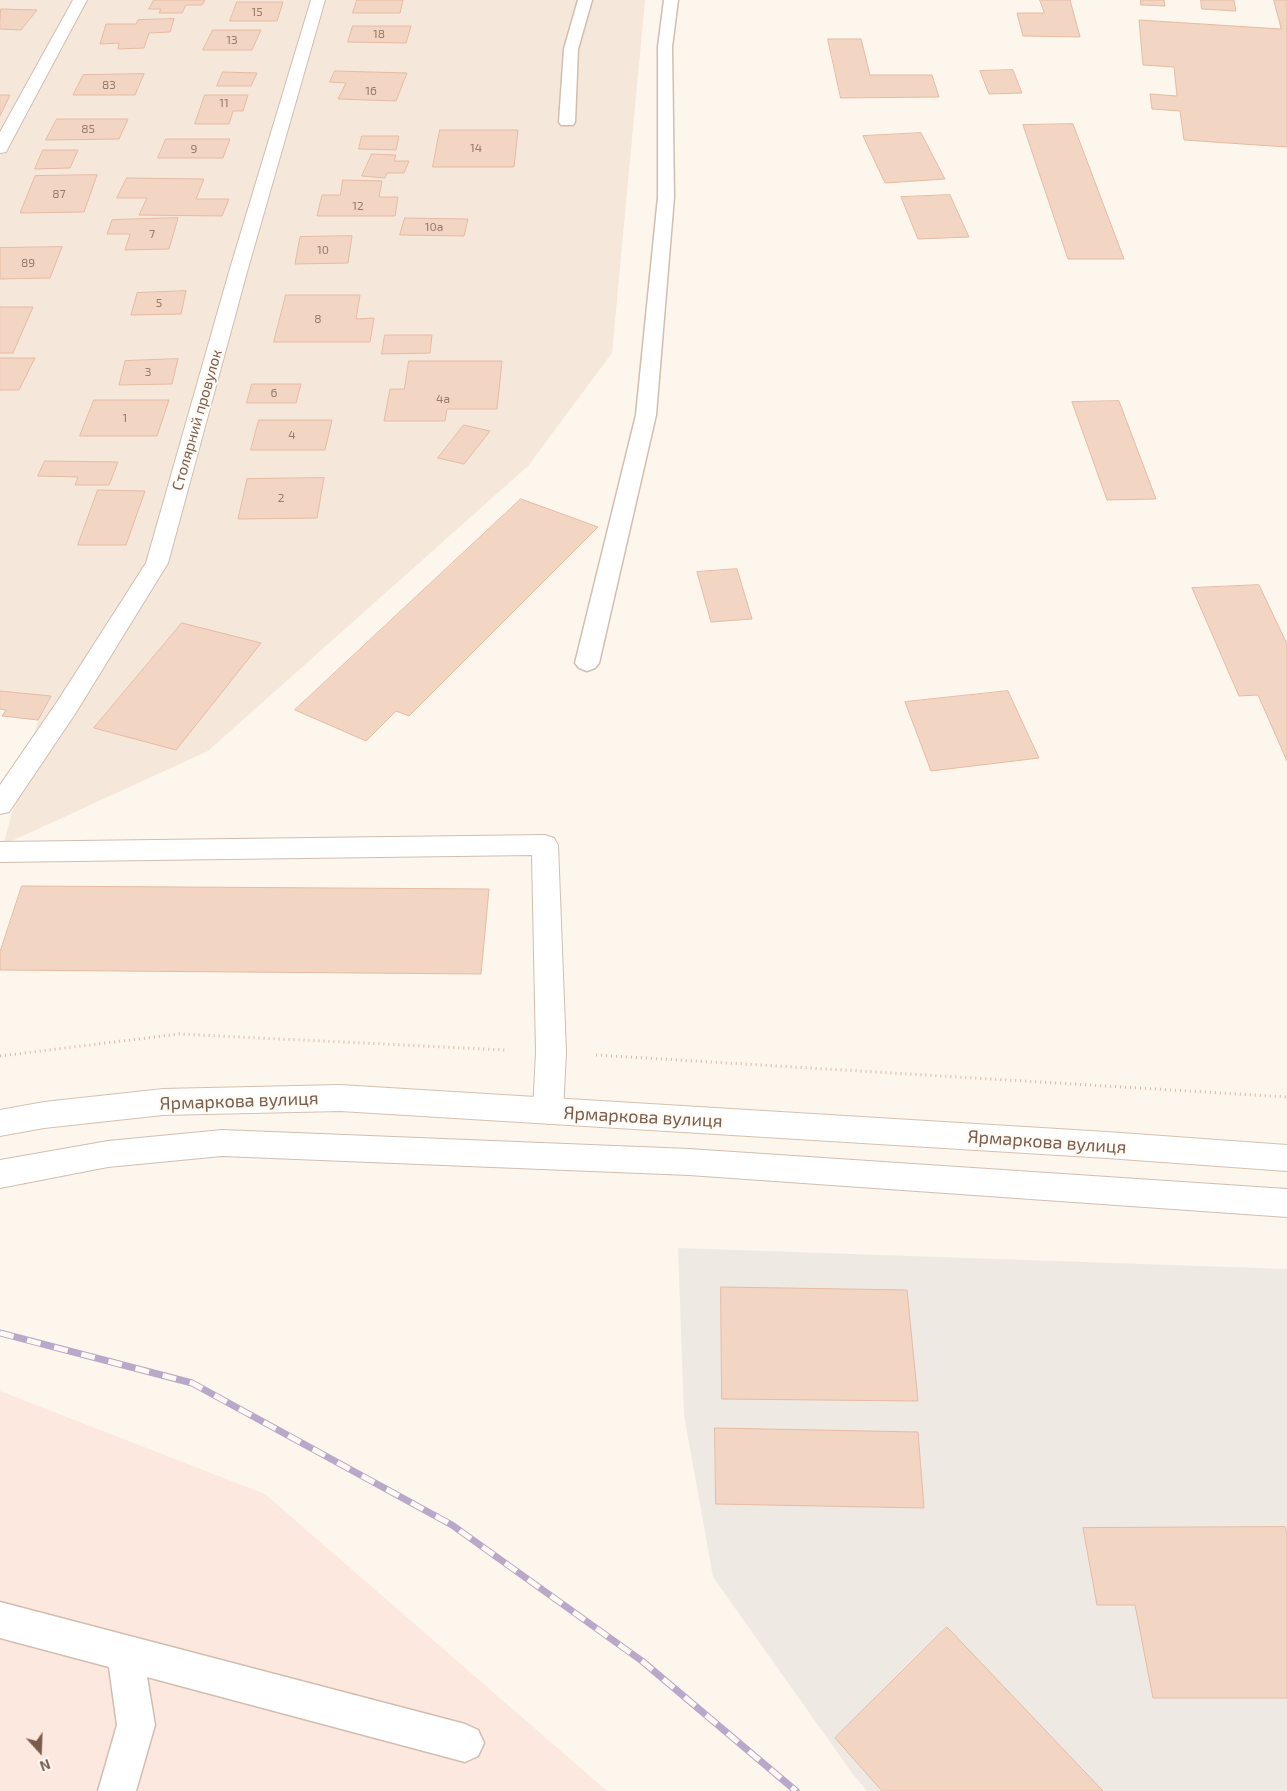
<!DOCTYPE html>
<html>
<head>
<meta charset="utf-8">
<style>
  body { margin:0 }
  #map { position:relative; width:1287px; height:1791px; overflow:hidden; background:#fdf6ec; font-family:"Exo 2",sans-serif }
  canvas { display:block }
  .north { position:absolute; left:15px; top:1726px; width:50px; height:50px; -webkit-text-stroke:4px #fffaf3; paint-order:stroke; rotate:160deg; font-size:14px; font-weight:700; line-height:20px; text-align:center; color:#7a5c4d }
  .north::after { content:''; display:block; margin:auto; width:18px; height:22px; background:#7a5c4d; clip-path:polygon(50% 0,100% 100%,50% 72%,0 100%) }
</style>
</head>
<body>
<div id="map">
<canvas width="1287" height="1791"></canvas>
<div class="north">N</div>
</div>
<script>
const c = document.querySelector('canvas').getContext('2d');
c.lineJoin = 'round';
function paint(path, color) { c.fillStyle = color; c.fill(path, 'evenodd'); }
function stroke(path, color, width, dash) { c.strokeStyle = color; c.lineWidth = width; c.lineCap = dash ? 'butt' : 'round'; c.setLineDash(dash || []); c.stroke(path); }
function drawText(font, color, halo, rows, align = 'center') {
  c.font = font + ' "Exo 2",sans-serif'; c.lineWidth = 4; c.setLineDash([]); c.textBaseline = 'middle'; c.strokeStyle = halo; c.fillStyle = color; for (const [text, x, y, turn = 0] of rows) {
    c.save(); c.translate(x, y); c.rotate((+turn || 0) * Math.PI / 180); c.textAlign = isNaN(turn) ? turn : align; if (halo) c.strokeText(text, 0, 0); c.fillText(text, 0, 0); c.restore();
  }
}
const residential = new Path2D(`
  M0,0H645L612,353L528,466L208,751L3,845L38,720L2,716L5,710L0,709Z`);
const commercial = new Path2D(`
  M0,1391L265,1494L607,1791H0Z`);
const industrial = new Path2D(`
  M678,1248L1287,1269V1791H867L852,1773L713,1577L684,1415Z`);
const building = new Path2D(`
  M154,0H205L202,5H186L182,13H159L161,9H149Z
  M357,0H403L400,13H353Z
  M1040,0H1070L1080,37L1023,36L1017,13H1044Z
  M1141,0H1164L1165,6L1141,5Z
  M1201,0H1234L1236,11L1202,9Z
  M1274,0H1287V147L1184,140L1180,111L1152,109L1150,94L1177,96L1174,67L1143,65L1139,20L1281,29Z
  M237,2H283L277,21H230Z
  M1,9L37,10L21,30L0,29Z
  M174,19L170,32L149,33L144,48L118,49L119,43L100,44L106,24H136L138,20Z
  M353,26H411L406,43L348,42Z
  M213,30H261L252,50H203Z
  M828,39H861L870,75H932L939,97L841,98Z
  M1013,70L1022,93L989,94L980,71Z
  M335,71L407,73L396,101L338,99L346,83L330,82Z
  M223,72L257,73L251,86H217Z
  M144,74L135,95H73L83,75Z
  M0,95H10L0,116Z
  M205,95H248L243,111H233L229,124H195Z
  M57,119H128L119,139L46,140Z
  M1073,124L1124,259H1068L1023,125Z
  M440,130H518L514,167H433Z
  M921,133L945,179L885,183L863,136Z
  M362,136H399L396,150L359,149Z
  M166,139H230L223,158H158Z
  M43,150H78L70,168L35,169Z
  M372,154L396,155L394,161H409L404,173H387L385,178L362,176Z
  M97,175L84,212L20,213L35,176Z
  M127,178L204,179L196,199H229L222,216L139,215L147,198H117Z
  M343,180L382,181L379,197H398L395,216H317L322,195H340Z
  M950,195L969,237L918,239L901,197Z
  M178,218L169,249L125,250L130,234H107L112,220Z
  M405,218L468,219L464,236L400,235Z
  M352,236L348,263L295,264L300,237Z
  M62,247L50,278L0,279V248Z
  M186,291L181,314L131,315L137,293Z
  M286,295H360L356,319L374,318L370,342H274Z
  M0,307H33L13,353H0Z
  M385,335H432L430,353L382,354Z
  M0,358H35L19,390H0Z
  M178,359L172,384L119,385L125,361Z
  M409,361H502L497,409H447L445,421H384L390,389H404Z
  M252,384H301L296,403H247Z
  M94,400H169L157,436H80Z
  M1119,401L1156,499L1107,500L1072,402Z
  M259,420H332L325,450H251Z
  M464,425L490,431L464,464L438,458Z
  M45,461L118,462L109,485H75L78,477L38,476Z
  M324,478L317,518L238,519L247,479Z
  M98,490L145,491L126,545H78Z
  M521,499L598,527L409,716L396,711L366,741L295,710Z
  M737,569L752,619L711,622L697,572Z
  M1259,585L1287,644V761L1258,695L1239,696L1192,588Z
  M182,623L261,643L176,750L94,728Z
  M0,691L51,696L38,720L2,716L6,710L0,709Z
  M1008,691L1039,758L931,771L905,702Z
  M22,886L489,889L481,974L0,970V952Z
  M721,1287L907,1290L918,1401L722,1399Z
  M715,1428L918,1432L924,1508L716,1504Z
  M1285,1527L1287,1534V1698H1153L1135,1605H1097L1083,1528Z
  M947,1627L1103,1791H882L835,1738Z`);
const path = new Path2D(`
  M596,1055L1287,1097
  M0,1056L179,1034L505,1050`);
const lane = new Path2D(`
  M578,0H592L578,49L575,122L573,125H561L559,122L564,49Z
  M664,0H678L672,47L674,197L656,415L599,663L595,668L587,671L579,668L575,663L636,415L658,197V47Z
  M0,1602L465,1724L478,1730L484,1743L478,1756L465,1762L147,1677L155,1725L136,1791H98L117,1725L109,1667L0,1638Z`);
const street = new Path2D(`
  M73,0H87L8,148L6,152L0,153V132Z
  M311,0H325L247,272L168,563L75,714L9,812L0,814V785L57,702L146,563L229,272Z
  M545,835L554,838L558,845L566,1052L563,1111L559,1120L548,1124L537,1120L533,1111L536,1052L532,855L0,862V842Z
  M222,1130L689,1149L1287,1189V1217L689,1175L222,1156L108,1167L0,1188V1160L108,1141Z`);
const secondary = new Path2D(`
  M340,1085L1107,1132L1287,1145V1171L1107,1158L340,1111L163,1115L44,1128L0,1136V1110L44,1102L163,1089Z`);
const rail = new Path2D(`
  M0,1333L192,1383L452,1525L642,1661L796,1791`);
const farNumbernames = [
  ["15",257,12],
  ["18",379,34],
  ["13",232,40],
  ["83",109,85],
  ["16",371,91],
  ["11",224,103],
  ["85",88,129],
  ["14",476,148],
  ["9",194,149],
  ["87",59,194],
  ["12",358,206],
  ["10а",434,227],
  ["7",152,234],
  ["10",323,250],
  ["89",28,263],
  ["5",159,303],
  ["8",318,319],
  ["3",148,372],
  ["6",274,393],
  ["4а",443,399],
  ["1",125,418],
  ["4",292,435],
  ["2",281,498]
];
const farStreetnames = [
  ["Столярний провулок",197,420,-74]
];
const streetNames = [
  ["Ярмаркова вулиця",239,1101,-2],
  ["Ярмаркова вулиця",643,1117,3],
  ["Ярмаркова вулиця",1047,1142,4]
];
paint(residential, '#f5e8da');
paint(commercial, '#fde8e0');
paint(industrial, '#efe9e4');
paint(building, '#f3d5c3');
stroke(building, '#e6bba3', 1);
stroke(lane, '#d1beb0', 3);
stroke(street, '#d1beb0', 2);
stroke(secondary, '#d6c0b0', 2);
stroke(path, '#d9b8a5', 3, [1, 4]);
paint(lane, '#fff');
paint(street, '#fff');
paint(secondary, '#fff');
stroke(rail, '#b9a8c9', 7);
stroke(rail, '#fffaf3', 5, [14]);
drawText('12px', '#987a6a', null, farNumbernames);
drawText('15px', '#7a5c4d', '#fffaf3', farStreetnames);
drawText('18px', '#7a5c4d', '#fffaf3', streetNames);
</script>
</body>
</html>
